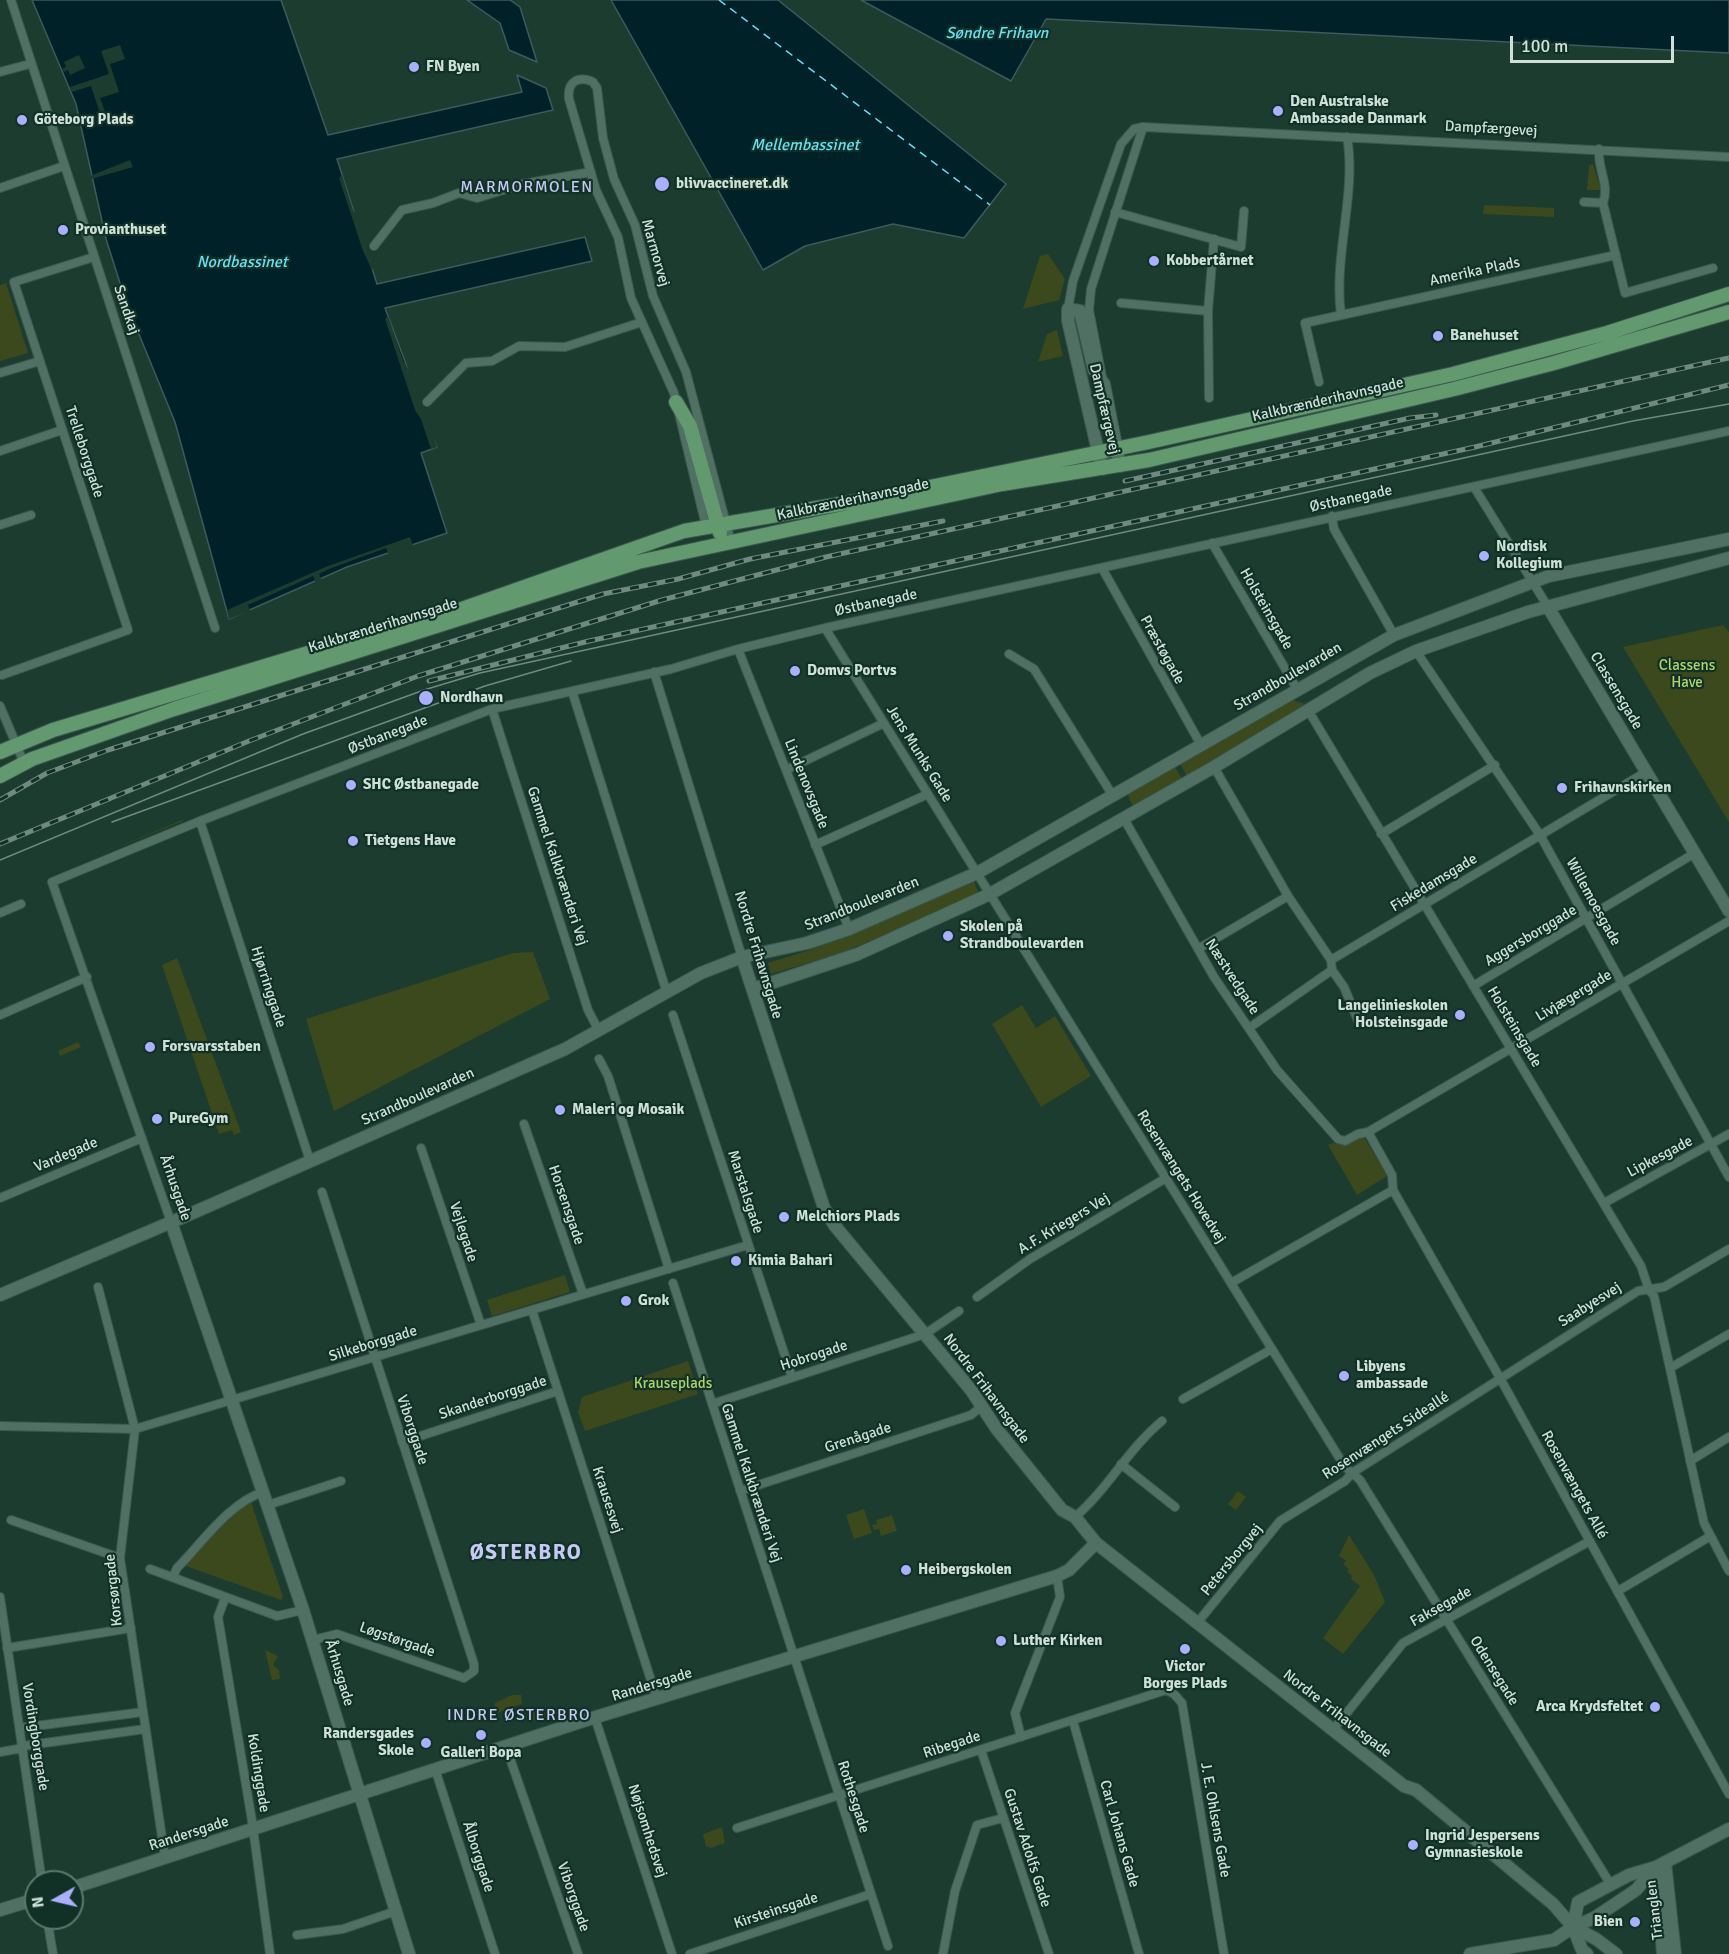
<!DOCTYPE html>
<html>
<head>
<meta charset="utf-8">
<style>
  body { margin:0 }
  #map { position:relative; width:1729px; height:1954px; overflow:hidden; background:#1c3c30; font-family:Signika,sans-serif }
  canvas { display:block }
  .north { position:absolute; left:24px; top:1870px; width:60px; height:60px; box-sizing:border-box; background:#113127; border:2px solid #5d776e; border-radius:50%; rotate:262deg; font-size:16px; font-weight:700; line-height:24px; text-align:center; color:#cee0d8 }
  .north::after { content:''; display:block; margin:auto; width:21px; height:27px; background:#aab0fb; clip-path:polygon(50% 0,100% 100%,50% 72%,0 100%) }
  .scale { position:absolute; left:1510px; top:36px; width:164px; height:27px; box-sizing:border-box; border:3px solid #cee0d8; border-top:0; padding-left:8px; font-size:18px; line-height:21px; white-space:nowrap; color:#cee0d8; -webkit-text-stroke:4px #113127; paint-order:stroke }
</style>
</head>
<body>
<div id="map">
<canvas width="1729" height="1954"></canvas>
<div class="north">N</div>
<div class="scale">100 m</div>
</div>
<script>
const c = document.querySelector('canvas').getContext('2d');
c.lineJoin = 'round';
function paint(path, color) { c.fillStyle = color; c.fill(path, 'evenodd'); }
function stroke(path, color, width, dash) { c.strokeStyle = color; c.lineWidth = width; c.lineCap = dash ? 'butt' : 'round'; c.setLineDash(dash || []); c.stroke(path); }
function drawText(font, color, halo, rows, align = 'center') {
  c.font = font + ' Signika,sans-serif'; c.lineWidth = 4.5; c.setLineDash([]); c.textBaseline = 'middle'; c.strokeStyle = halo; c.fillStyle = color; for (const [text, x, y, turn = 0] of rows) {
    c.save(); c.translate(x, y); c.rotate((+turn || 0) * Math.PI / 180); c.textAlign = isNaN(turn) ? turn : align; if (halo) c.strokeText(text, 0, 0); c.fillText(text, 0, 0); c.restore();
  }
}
const green = new Path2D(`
  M1593,164L1601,190H1587L1589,165Z
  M1484,205L1554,208V217L1483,214Z
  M1048,254L1065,279L1059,300L1023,309L1040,256Z
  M6,283L28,353L0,361V285Z
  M1057,330L1063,356L1038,362L1047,334Z
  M1723,625L1729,632V822L1623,647Z
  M1287,699L1303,703L1306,708L1187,776L1179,762Z
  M1174,765L1182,779L1133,807L1127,793Z
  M182,820L183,821L99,855Z
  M973,879L979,894L844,952L771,974L768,963L810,950Z
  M533,952L550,999L334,1111L306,1019L513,953Z
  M177,958L241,1132L234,1135L232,1130L219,1134L162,965Z
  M1022,1005L1036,1028L1055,1016L1091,1076L1041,1107L992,1024Z
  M78,1042L81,1047L60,1056L58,1051Z
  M1359,1137H1364L1387,1176L1357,1195L1328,1145L1333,1143L1347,1145Z
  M565,1275L570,1292L492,1316L487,1300Z
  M688,1361L698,1394L585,1431L578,1412L582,1397Z
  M1238,1491L1246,1497L1236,1510L1228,1504Z
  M250,1499L283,1597L281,1600L183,1565Z
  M864,1509L872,1533L854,1539L846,1515Z
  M892,1515L897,1531L881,1536L879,1529L874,1530L872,1525L877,1524L876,1520Z
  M1349,1535L1374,1575L1385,1602L1343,1654L1323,1638L1360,1586L1351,1579L1352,1576L1347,1572L1349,1569L1343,1564L1346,1561L1339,1556Z
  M265,1650L278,1656L273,1665L279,1670L280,1679L272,1680Z
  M512,1695H521L522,1704L497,1713L494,1709L495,1703Z
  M550,1708L554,1712L553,1716L536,1722L532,1719L529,1710Z
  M722,1827L725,1843L711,1848L706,1846L703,1834Z`);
const water = new Path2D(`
  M32,0H281L328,135L522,92L517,75L546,88L553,110L337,159L377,284L585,237L592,261L385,308L437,447L421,453L447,533L347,567L229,619L175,422L127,305L106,239L76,104Z
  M467,0H510L520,7L537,62L509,50L500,23Z
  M611,0H778L1006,184L964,238L893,224L805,246L763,270Z
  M861,0H1729V53L1046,19L1011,81Z`);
const pier = new Path2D(`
  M120,45L125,59L110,64L119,92L100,98L107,117L102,119L91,86L72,92L70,87L109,74L101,51Z
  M79,55L85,68L70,75L68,70L64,72L62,69L66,67L64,62Z
  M130,160L133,167L91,179L90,176Z
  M342,175L353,211L358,215L374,267L372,270L363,251L339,178Z
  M388,316L403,361L410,371L429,419L437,447L431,449L421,419L415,410L385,319Z
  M410,537L413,546L389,555L386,548L329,569L319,574L322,580L316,583L313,576L248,605L250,611L229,619L227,610L328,566Z`);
const ferry = new Path2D(`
  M719,0L990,205`);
const street = new Path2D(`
  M11,0L215,628
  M0,72L30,64
  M1599,149C1597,168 1610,185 1603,203L1625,293L1713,268
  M0,188L64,166
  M1584,202L1603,203
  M1115,212L1241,247L1244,211
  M374,246L402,210L433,203L459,193L477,198L523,184L591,172
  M1121,303L1208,311
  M1068,309L1073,281L1121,144L1134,129L1143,127L1729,157
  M1341,315C1333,257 1357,192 1347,137
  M0,373L40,361
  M1102,377L1089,310L1091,289L1143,127
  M1319,382L1305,323L1616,255
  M1209,398L1208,311L1214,239
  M427,402L466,363L492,361L519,346L565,347L642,322
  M0,451L62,430
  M1474,487L1548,607
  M1332,516L1334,529L1394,635
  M0,525L31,515
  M706,526L674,393L631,298L618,237L596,190L569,99C567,82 578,75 593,82L597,88L603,138L614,179L635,225L653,296L686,372L731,542
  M1212,543L1297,689
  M1102,568L1201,745
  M825,628L1345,1467L1360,1480L1611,1885
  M738,649L849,929
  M1416,651L1540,835L1729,1177
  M1009,654L1034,669L1113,796
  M654,672L742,957
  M2,675L128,630L14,282L94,257
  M572,691L666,990
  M0,706L24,763
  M492,709L588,1010L599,1031
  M1308,710L1641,1266L1649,1290L1654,1296L1704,1523L1729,1571
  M1214,767L1288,896L1331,960
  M786,770L884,723
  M1123,817L1214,977L1277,1070L1338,1139L1345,1141L1358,1134L1368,1132L1729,921
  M200,821L310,1161
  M1381,834L1495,765
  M815,845L928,794
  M0,913L21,904
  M1198,949L1288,896
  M1332,970L1344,987L1359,1023
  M1473,986L1695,853
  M0,1015L87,977
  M673,1015L792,1377
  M1249,1028L1332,970L1331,960L1646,772
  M599,1059L608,1076L669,1269
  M524,1124L583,1294
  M1368,1132L1392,1175L1393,1190
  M421,1148L481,1325
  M0,1198L142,1138
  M1604,1203L1729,1134
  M171,1222L52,882L200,821L492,709L671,669L738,649L825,628L1729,431
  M673,1283L888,1946
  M1231,1283L1393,1190L1500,1378L1729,1794
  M98,1287L135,1429L120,1558L165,1857
  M977,1297L1030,1259L1166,1178
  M532,1310L657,1699
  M1670,1368L1729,1334
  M1183,1399L1272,1349
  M712,1404L925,1334L959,1311
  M0,1426L135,1429L748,1245
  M402,1442L558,1391
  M1690,1461L1729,1437
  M1121,1464L1175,1507
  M740,1491L971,1415L982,1406
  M268,1505L341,1481
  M1075,1517C1108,1489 1128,1449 1162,1421
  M11,1520L120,1558
  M150,1569L277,1616L303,1610
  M173,1577L177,1568C202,1543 229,1503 263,1492
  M1618,1591L1709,1537
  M0,1597L42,1882
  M225,1598L218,1617L252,1821L270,1954
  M1198,1622L1280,1521L1345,1481L1352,1473L1638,1291L1664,1287L1729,1249
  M313,1640L337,1634L464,1678L474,1671V1664L322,1192
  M7,1648L131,1628
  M595,1718L672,1954
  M1073,1721L1139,1954
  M20,1728L143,1712
  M1333,1730L1403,1643L1590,1541
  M1021,1737L1015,1713L1060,1597L1057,1576
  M23,1746L145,1729
  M506,1747L578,1954
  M981,1750L1049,1954
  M0,1752L23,1748
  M435,1769L495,1954
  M737,1828L1166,1690L1174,1694L1182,1703L1224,1954
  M47,1918L53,1954
  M297,1935L343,1929L396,1911
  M690,1954L871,1894
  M943,1954L955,1891L977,1825L1003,1818`);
const secondary = new Path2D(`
  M1102,469L1068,321V309L1080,311L1094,370L1104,384L1120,466
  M1548,607L1729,911
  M742,957L824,1208L835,1226L971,1390L996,1428L1062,1510L1075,1517L1096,1543L1404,1786L1416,1790L1553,1904L1573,1927L1582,1950L1587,1954
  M753,989L858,954L990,894L1214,767L1370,673L1416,651L1528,612L1729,558
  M171,1222L303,1610L409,1954
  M0,1295L188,1215L565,1049L701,973L742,957L807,943L849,929L977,873L1394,635L1549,576L1729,539
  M1665,1862L1675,1954
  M1656,1867L1663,1954
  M72,1888L583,1721L1057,1576L1069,1570L1096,1543
  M0,1910L36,1899
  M1573,1927L1578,1902L1629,1875L1656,1867L1729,1829
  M1573,1927L1596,1939L1616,1954
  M1470,1954L1554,1940L1573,1927L1594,1918L1636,1890L1656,1867`);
const primary = new Path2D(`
  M676,402L690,426L720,533
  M0,752L53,730L418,620L453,612L684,531L881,497L1149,442L1453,374L1607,333L1729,294
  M0,776L32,759L174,709L638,562L1002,484L1149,460L1454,389L1554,363L1729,312`);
const tram = new Path2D(`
  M112,822L485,686L571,661
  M0,860L303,734L424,690L480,673L1633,421L1729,404`);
const rail = new Path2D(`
  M1125,481L1410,418L1436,415
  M429,681L589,641L1475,447L1729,385
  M0,800L47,773L108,750L603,594L678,579L750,559L943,521
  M0,844L249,741L418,676L662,600L826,557L1729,358`);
const markers = [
  [414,67,6,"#aab0fb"],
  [1278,111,6,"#aab0fb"],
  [22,120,6,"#aab0fb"],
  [662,184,8,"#aab0fb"],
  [63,230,6,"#aab0fb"],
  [1154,261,6,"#aab0fb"],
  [1438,336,6,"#aab0fb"],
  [1484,556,6,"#aab0fb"],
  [795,671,6,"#aab0fb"],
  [426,698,8,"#aab0fb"],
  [351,785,6,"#aab0fb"],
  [1562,788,6,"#aab0fb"],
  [353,841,6,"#aab0fb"],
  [948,936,6,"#aab0fb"],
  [1460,1015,6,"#aab0fb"],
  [150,1047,6,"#aab0fb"],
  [560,1110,6,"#aab0fb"],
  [157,1119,6,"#aab0fb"],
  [784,1217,6,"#aab0fb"],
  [736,1261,6,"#aab0fb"],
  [626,1301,6,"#aab0fb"],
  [1344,1376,6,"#aab0fb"],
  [906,1570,6,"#aab0fb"],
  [1001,1641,6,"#aab0fb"],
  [1185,1649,6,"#aab0fb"],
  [1655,1707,6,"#aab0fb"],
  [481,1735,6,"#aab0fb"],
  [426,1743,6,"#aab0fb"],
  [1413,1845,6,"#aab0fb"],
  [1635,1922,6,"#aab0fb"]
];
const poiNames = [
  ["FN Byen",426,67],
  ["Den Australske",1290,102],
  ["Ambassade Danmark",1290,119],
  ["Göteborg Plads",34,120],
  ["blivvaccineret.dk",676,184],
  ["Provianthuset",75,230],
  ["Kobbertårnet",1166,261],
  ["Banehuset",1450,336],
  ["Nordisk",1496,547],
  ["Kollegium",1496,564],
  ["Domvs Portvs",807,671],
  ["Nordhavn",440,698],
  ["SHC Østbanegade",363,785],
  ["Frihavnskirken",1574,788],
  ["Tietgens Have",365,841],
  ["Skolen på",960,927],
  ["Strandboulevarden",960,944],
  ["Langelinieskolen",1448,1006,"right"],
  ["Holsteinsgade",1448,1023,"right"],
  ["Forsvarsstaben",162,1047],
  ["Maleri og Mosaik",572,1110],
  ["PureGym",169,1119],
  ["Melchiors Plads",796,1217],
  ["Kimia Bahari",748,1261],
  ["Grok",638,1301],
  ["Libyens",1356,1367],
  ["ambassade",1356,1384],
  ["Heibergskolen",918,1570],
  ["Luther Kirken",1013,1641],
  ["Victor",1185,1667,"center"],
  ["Borges Plads",1185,1684,"center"],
  ["Arca Krydsfeltet",1643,1707,"right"],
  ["Randersgades",414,1734,"right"],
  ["Skole",414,1751,"right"],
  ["Galleri Bopa",481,1753,"center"],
  ["Ingrid Jespersens",1425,1836],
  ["Gymnasieskole",1425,1853],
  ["Bien",1623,1922,"right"]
];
const streetNames = [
  ["Dampfærgevej",1491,129,3],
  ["Marmorvej",655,253,74],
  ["Amerika Plads",1475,272,-12],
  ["Sandkaj",126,310,71],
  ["Kalkbrænderihavnsgade",1328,400,-13],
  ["Dampfærgevej",1104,409,77],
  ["Trelleborggade",84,452,72],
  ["Østbanegade",1351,499,-12],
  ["Kalkbrænderihavnsgade",853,500,-12],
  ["Østbanegade",876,603,-12],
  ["Holsteinsgade",1266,609,60],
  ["Kalkbrænderihavnsgade",383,626,-17],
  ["Præstøgade",1162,650,61],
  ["Strandboulevarden",1288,677,-30],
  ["Classensgade",1616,691,59],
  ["Østbanegade",388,735,-21],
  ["Jens Munks Gade",919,754,58],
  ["Lindenovsgade",806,784,68],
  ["Gammel Kalkbrænderi Vej",557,866,72],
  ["Fiskedamsgade",1434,883,-31],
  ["Willemoesgade",1593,902,61],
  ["Strandboulevarden",862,904,-22],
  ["Aggersborggade",1531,936,-31],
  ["Nordre Frihavnsgade",758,955,73],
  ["Næstvedgade",1232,977,57],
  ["Hjørringgade",268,987,72],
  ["Livjægergade",1574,996,-31],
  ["Holsteinsgade",1514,1027,59],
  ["Strandboulevarden",418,1097,-24],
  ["Vardegade",66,1155,-23],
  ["Lipkesgade",1660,1157,-28],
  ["Rosenvængets Hovedvej",1181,1177,58],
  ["Århusgade",175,1188,71],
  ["Marstalsgade",745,1192,72],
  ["Horsensgade",566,1205,71],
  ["A.F. Kriegers Vej",1064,1224,-31],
  ["Vejlegade",463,1232,72],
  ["Saabyesvej",1590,1305,-32],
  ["Silkeborggade",373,1344,-17],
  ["Hobrogade",814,1356,-18],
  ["Nordre Frihavnsgade",986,1389,53],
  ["Skanderborggade",493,1398,-18],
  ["Viborggade",412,1430,72],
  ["Rosenvængets Sideallé",1386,1436,-33],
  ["Grenågade",858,1438,-18],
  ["Gammel Kalkbrænderi Vej",751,1483,72],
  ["Rosenvængets Allé",1574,1485,61],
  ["Krausesvej",607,1500,72],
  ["Petersborgvej",1232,1560,-51],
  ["Korsørgade",114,1590,-96],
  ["Faksegade",1441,1607,-29],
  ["Løgstørgade",397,1640,19],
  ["Odensegade",1494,1671,58],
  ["Århusgade",339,1673,73],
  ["Randersgade",652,1685,-17],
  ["Nordre Frihavnsgade",1337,1714,38],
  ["Vordingborggade",35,1737,81],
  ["Ribegade",952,1745,-18],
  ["Koldinggade",258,1773,81],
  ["Rothesgade",853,1797,72],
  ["J. E. Ohlsens Gade",1215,1820,80],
  ["Nøjsomhedsvej",647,1831,72],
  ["Randersgade",189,1834,-18],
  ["Carl Johans Gade",1119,1834,74],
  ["Gustav Adolfs Gade",1027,1848,72],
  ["Ålborggade",478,1857,72],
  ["Viborggade",573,1897,71],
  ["Trianglen",1655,1910,-97],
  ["Kirsteinsgade",776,1911,-18]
];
const parkNames = [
  ["Classens",1687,666],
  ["Have",1687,683],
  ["Krauseplads",673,1384]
];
const waterNames = [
  ["Søndre Frihavn",997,34],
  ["Mellembassinet",805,146],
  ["Nordbassinet",242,263]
];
const neighbourhoodNames = [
  ["MARMORMOLEN",527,188],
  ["INDRE ØSTERBRO",519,1716]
];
const districtNames = [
  ["ØSTERBRO",526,1553]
];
paint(green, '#3b491c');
paint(water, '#002128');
stroke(water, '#3e5a5d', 1.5);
paint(pier, '#1c3c30');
stroke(ferry, '#6bddf5', 1.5, [8, 6]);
stroke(street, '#3b574e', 10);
stroke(secondary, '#3b574e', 14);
stroke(primary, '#3b574e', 16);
stroke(street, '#4f7063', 8);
stroke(secondary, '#4f7063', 12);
stroke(primary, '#63996f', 14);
stroke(tram, '#718a80', 1.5);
stroke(rail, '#718a80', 5);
stroke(rail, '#113127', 3, [9]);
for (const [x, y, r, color] of markers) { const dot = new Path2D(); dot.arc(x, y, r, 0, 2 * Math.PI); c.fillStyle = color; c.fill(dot); stroke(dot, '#113127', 2); }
drawText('bold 15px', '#cee0d8', '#113127', poiNames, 'left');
drawText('15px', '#cee0d8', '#113127', streetNames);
drawText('15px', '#b2d36b', '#113127', parkNames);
drawText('italic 16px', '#6bddf5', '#113127', waterNames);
c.letterSpacing = '1.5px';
drawText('16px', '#c5c9f4', '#113127', neighbourhoodNames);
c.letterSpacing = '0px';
c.letterSpacing = '1.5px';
drawText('bold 21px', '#c5c9f4', '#113127', districtNames);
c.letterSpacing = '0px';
</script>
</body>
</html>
